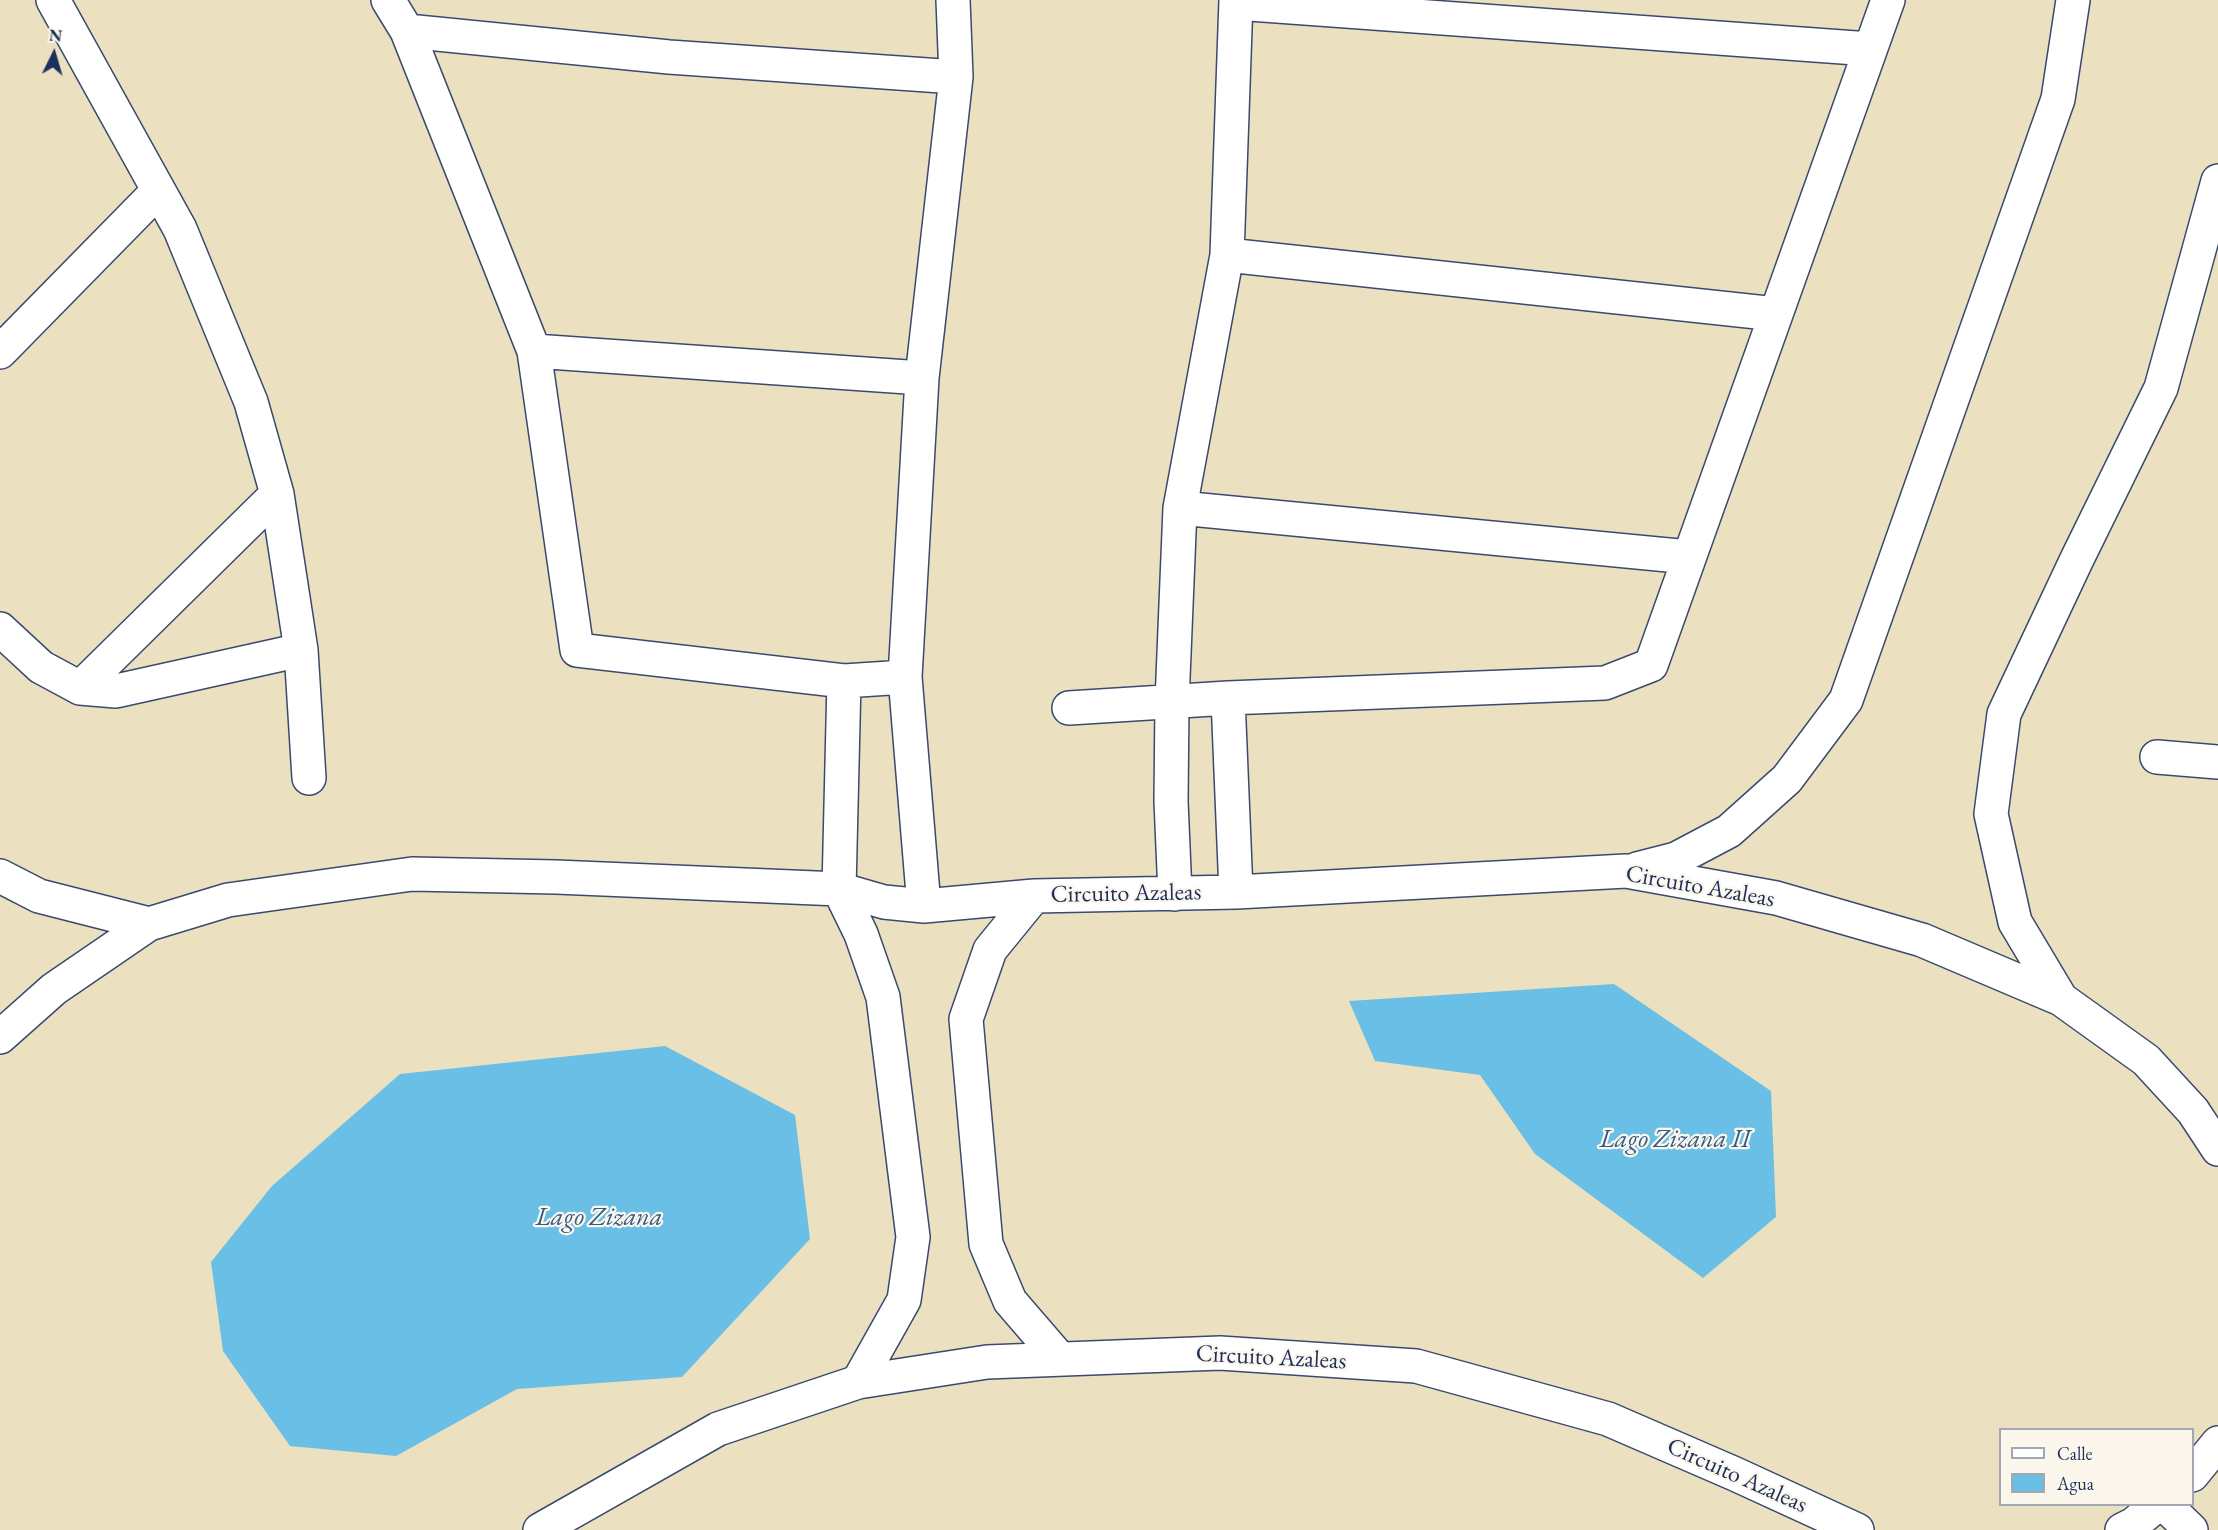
<!DOCTYPE html>
<html>
<head>
<meta charset="utf-8">
<style>
  body { margin:0 }
  #map { position:relative; width:2218px; height:1530px; overflow:hidden; background:#ebe1c0; font-family:"EB Garamond",serif }
  canvas { display:block }
  .legend { position:absolute; left:1999px; top:1428px; width:195px; height:78px; box-sizing:border-box; background:#fbf7ec; border:2px solid #a1a7b3; margin:0; padding:8px 10px; list-style:none; font-size:18px; color:#1b2f5e }
  .legend li { display:flex; align-items:center; gap:12px; height:30px }
  .legend b { width:30px; border:2px solid #a1a7b3 }
  .north { position:absolute; left:24px; top:24px; width:60px; height:60px; -webkit-text-stroke:4px #fbf7ec; paint-order:stroke; rotate:5deg; font-size:16px; font-weight:700; line-height:24px; text-align:center; color:#1b2f5e }
  .north::after { content:''; display:block; margin:auto; width:21px; height:27px; background:#1b2f5e; clip-path:polygon(50% 0,100% 100%,50% 72%,0 100%) }
</style>
</head>
<body>
<div id="map">
<canvas width="2218" height="1530"></canvas>
<ul class="legend">
<li><b style="height:8px;background:#fff"></b>Calle</li>
<li><b style="height:16px;background:#6abfe6"></b>Agua</li>
</ul>
<div class="north">N</div>
</div>
<script>
const c = document.querySelector('canvas').getContext('2d');
c.lineJoin = 'round';
function paint(path, color) { c.fillStyle = color; c.fill(path, 'evenodd'); }
function stroke(path, color, width, dash) { c.strokeStyle = color; c.lineWidth = width; c.lineCap = dash ? 'butt' : 'round'; c.setLineDash(dash || []); c.stroke(path); }
function drawText(font, color, halo, rows, align = 'center') {
  c.font = font + ' "EB Garamond",serif'; c.lineWidth = 4.5; c.setLineDash([]); c.textBaseline = 'middle'; c.strokeStyle = halo; c.fillStyle = color; for (const [text, x, y, turn = 0] of rows) {
    c.save(); c.translate(x, y); c.rotate((+turn || 0) * Math.PI / 180); c.textAlign = isNaN(turn) ? turn : align; if (halo) c.strokeText(text, 0, 0); c.fillText(text, 0, 0); c.restore();
  }
}
const water = new Path2D(`
  M1614,984L1771,1091L1776,1217L1703,1278L1535,1154L1480,1075L1375,1061L1349,1001Z
  M665,1046L795,1115L810,1239L682,1377L517,1389L396,1456L290,1446L223,1351L211,1262L272,1186L400,1074Z`);
const street = new Path2D(`
  M53,0L180,229L251,402L277,494L301,650L309,778
  M388,0L407,31L534,351L577,650L844,681L839,889L861,934L883,997L913,1237L904,1300L858,1382
  M1236,3L1870,49
  M407,31L669,57L956,77
  M1227,255L1776,314
  M534,351L922,378
  M0,352L158,191
  M1180,508L1689,557
  M0,629L41,667L80,688L116,691L301,650
  M844,681L905,677
  M80,688L277,494
  M1228,698L1236,892
  M1069,708L1228,698L1605,683L1651,665L1888,0
  M2157,757L2218,762
  M1637,869L1676,859L1729,831L1787,779L1846,700L2058,99L2073,0
  M0,876L39,896L149,924
  M1175,894L1171,801L1172,702L1180,508L1227,255L1236,0
  M1034,896L990,950L966,1019L986,1244L1010,1301L1060,1359
  M924,906L905,677L922,378L956,77L953,0
  M2061,999L2015,922L1991,814L2004,714L2077,559L2161,388L2218,181
  M0,1037L54,989L149,924L228,900L412,874L556,877L839,889L884,902L924,906L1034,896L1236,892L1626,871L1776,898L1922,940L2061,999L2146,1060L2193,1111L2218,1149
  M2192,1475L2218,1443
  M2164,1504L2191,1530
  M540,1530L718,1429L858,1382L987,1362L1220,1353L1416,1366L1608,1419L1735,1474L1857,1530
  M2122,1530L2134,1524L2158,1504`);
const streetNames = [
  ["Circuito Azaleas",1700,887,10],
  ["Circuito Azaleas",1126,894,-1],
  ["Circuito Azaleas",1271,1358,3],
  ["Circuito Azaleas",1737,1476,24]
];
const waterNames = [
  ["Lago Zizana II",1675,1140],
  ["Lago Zizana",599,1218]
];
paint(water, '#6abfe6');
stroke(street, '#3a4a6d', 36);
stroke(street, '#fff', 33);
drawText('24px', '#1b2f5e', '#fbf7ec', streetNames);
drawText('italic 26px', '#335a87', '#fbf7ec', waterNames);
</script>
</body>
</html>
